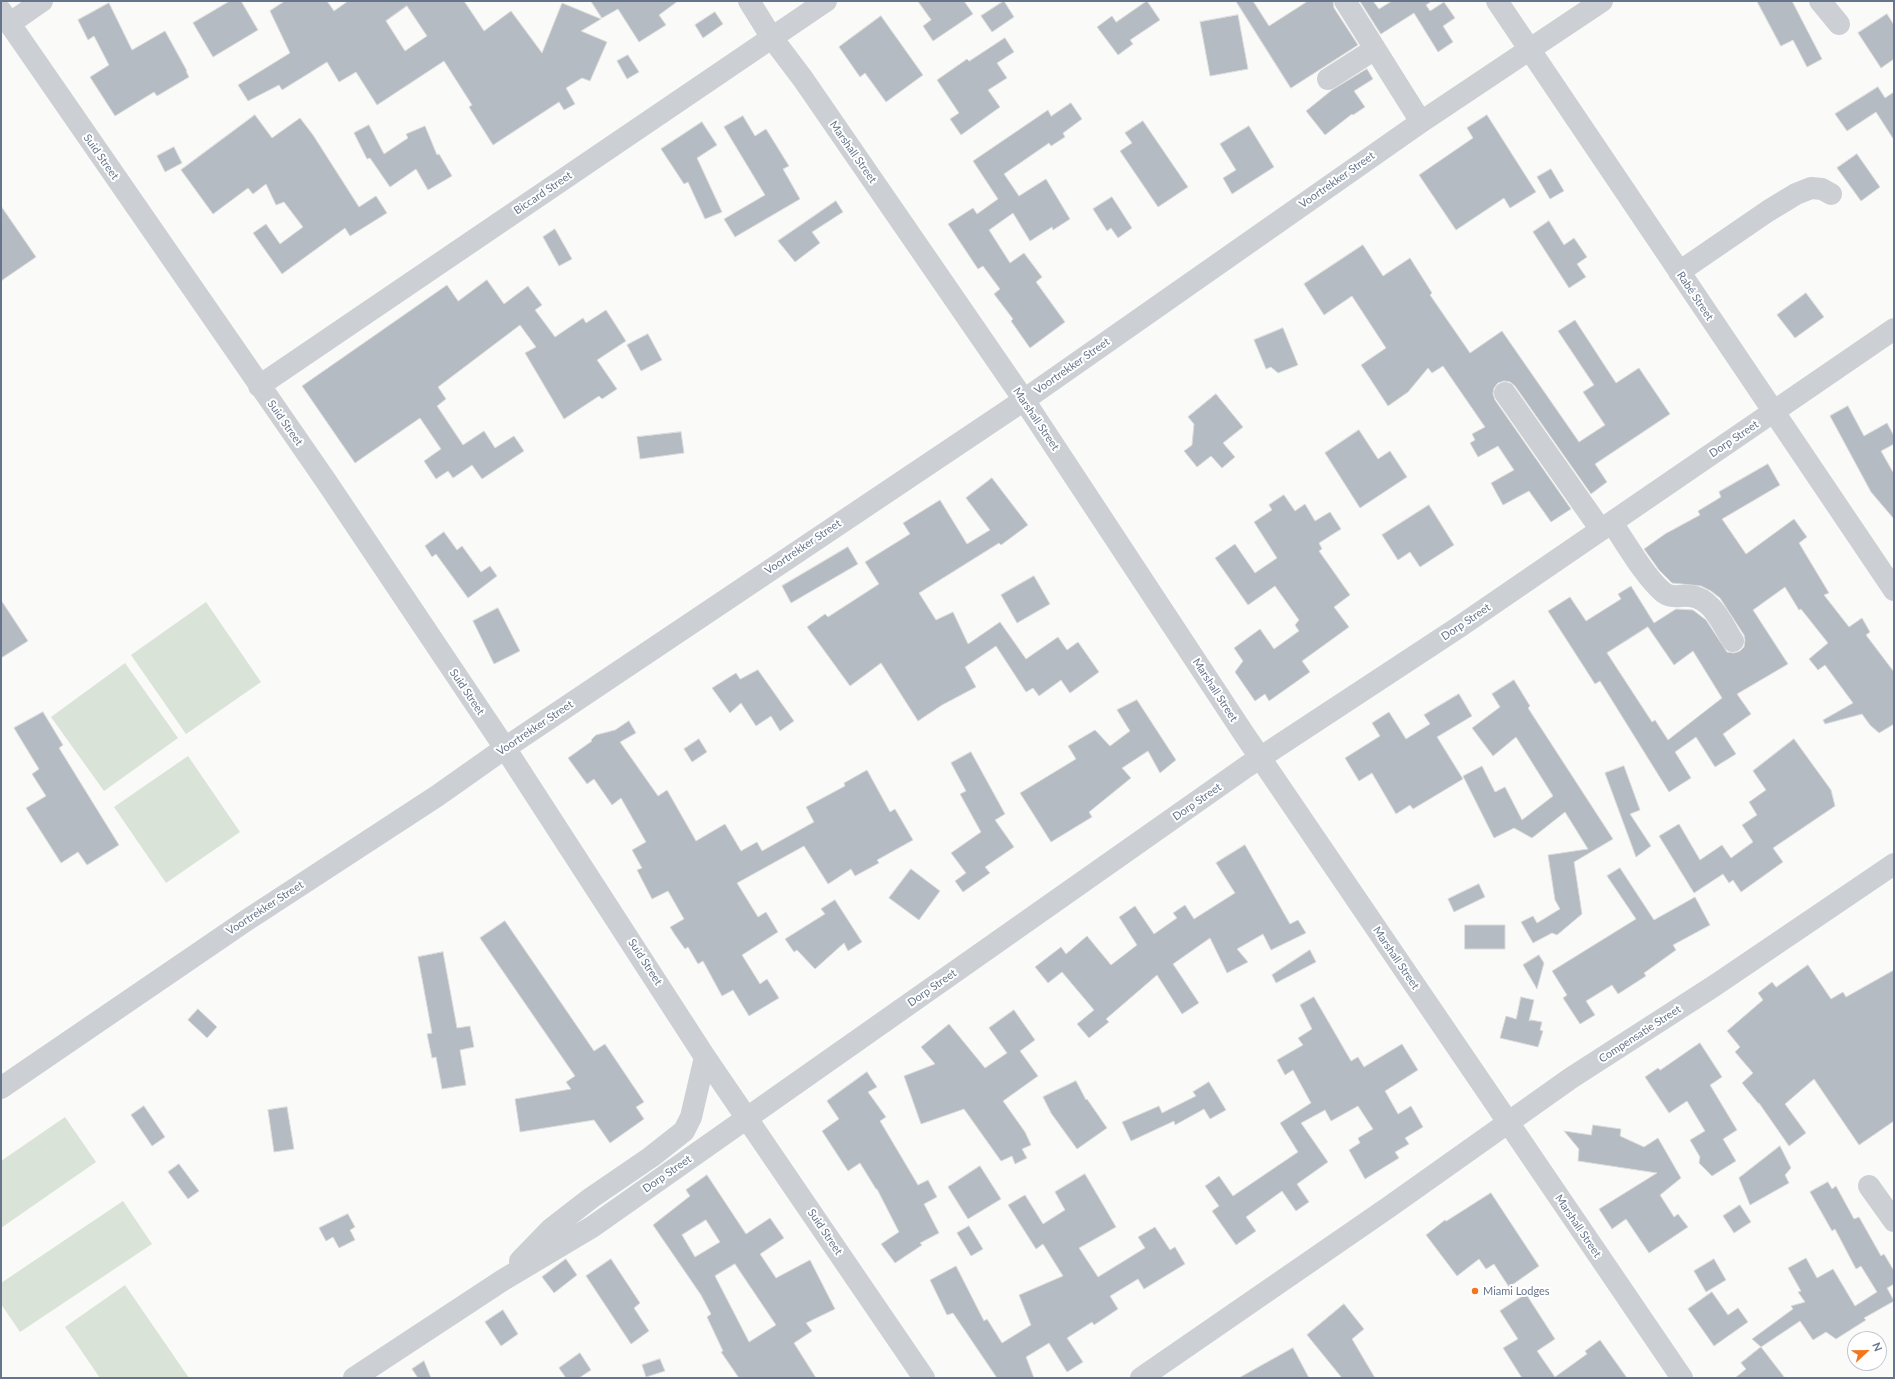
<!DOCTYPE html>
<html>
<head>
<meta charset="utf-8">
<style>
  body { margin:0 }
  #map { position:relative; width:1895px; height:1379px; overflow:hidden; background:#fafaf8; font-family:Lato,sans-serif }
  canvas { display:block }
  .frame { position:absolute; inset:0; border:2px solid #66758c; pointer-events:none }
  .north { position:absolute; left:1847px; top:1331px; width:40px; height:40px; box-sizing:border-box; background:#fff; border:1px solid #c2c8d1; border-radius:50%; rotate:68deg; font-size:11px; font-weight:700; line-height:16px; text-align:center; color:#66758c }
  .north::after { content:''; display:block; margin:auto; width:14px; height:18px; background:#f4751e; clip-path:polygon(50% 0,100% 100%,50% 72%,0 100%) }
</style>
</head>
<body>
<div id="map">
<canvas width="1895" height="1379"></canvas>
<div class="frame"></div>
<div class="north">N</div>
</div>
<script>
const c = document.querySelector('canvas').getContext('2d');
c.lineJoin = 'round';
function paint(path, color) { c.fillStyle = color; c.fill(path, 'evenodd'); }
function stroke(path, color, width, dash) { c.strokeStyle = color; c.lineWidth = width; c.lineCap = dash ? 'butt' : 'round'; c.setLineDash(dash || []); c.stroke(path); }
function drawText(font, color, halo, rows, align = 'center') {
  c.font = font + ' Lato,sans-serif'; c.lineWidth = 4; c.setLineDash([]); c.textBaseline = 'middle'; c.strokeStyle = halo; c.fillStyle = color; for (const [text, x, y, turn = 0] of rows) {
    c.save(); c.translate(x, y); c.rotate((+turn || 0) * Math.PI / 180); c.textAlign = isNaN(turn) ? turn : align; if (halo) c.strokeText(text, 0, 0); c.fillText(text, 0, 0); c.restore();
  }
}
const green = new Path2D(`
  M206,602L261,682L186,734L131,655Z
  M125,663L178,738L104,791L51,717Z
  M188,756L240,832L166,883L114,807Z
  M65,1117L96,1162L1,1228V1161Z
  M123,1201L152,1244L20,1332L1,1304V1283Z
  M125,1285L189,1378H100L65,1327Z`);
const building = new Path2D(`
  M230,1H241L258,30L213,57L193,23Z
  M285,1H327L334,11L348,1H464L484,31L511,11L542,53L562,3L601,19L581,31L607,42L590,81L582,78L566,88L575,104L564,110L559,102L493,145L469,107L472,105L444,61L377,105L356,72L339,82L327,62L282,90L279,85L248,101L238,85L290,53L270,11ZM407,6L427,36L405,51L386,21Z
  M591,1H678L659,15L666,25L639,42L618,9L602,18Z
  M918,1H964L973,14L933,41L923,26L931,20Z
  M1004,1L1014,17L992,32L981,16Z
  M1147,1L1160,20L1130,40L1133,44L1118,55L1097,27L1112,16L1116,22Z
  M1236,1H1253L1269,26L1308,1H1333L1334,8L1358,45L1291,88Z
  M1360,1H1373L1379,9L1392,1H1432L1426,5L1430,11L1444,2L1455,18L1443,26L1453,42L1438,52L1414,13L1381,34Z
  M1757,1H1792L1822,59L1807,67L1793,40L1781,46Z
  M109,3L132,50L165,31L187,71H186L189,77L157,96L154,92L115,116L90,77L109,65L94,36L88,40L78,20Z
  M715,12L723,24L703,38L695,25Z
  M1887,14L1894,25V59L1881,68L1858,33Z
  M1238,15L1248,69L1210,76L1200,22Z
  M881,16L923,75L886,102L865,73L860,77L839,47Z
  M1005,38L1014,52L997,63L1007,78L988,90L1000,107L961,135L950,119L959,113L937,80L967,59L969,61Z
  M628,55L639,72L627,79L617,61Z
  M1367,69L1373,79L1354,91L1365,107L1353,115L1352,114L1325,135L1306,111L1332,90Z
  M1878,87L1885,98L1894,92V140L1876,112L1847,131L1835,114Z
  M1071,103L1082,119L1063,133L1065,137L1051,146L1049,143L1004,174L1019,196L1046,179L1070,219L1053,230L1052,227L1030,241L1013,213L989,230L1010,263L1024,253L1042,277L1036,282L1065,322L1030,348L1011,321L1013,319L994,294L1000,289L983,266L978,269L948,224L973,208L977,214L998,199L973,161L1048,110L1051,116Z
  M255,115L272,138L300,118L313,135L359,207L376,196L387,213L350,236L345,228L282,274L253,233L266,224L280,244L303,227L284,202L276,205L266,184L253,194L248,188L213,214L181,170Z
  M1487,115L1536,192L1510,208L1504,198L1456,230L1419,175L1473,138L1467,128Z
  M743,116L755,136L766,129L789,166L783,169L800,199L735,237L724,219L765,195L724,127Z
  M1143,121L1188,187L1158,207L1120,151L1132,143L1125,133Z
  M702,122L717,145L697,158L722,212L705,219L688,182L684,184L661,149Z
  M369,125L384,154L408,138L406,134L425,126L437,155L439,154L452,176L428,190L416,169L390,187L370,158L367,159L354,133Z
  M1249,126L1274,167L1232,194L1223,178L1236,170L1220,144Z
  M174,147L182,163L165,172L157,156Z
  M1857,154L1880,187L1861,201L1837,168Z
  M1551,169L1564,191L1550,199L1537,177Z
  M1112,197L1132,228L1118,238L1111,228L1107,231L1093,209Z
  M836,201L843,212L812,232L820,243L795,262L778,241Z
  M1,206L36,257L1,281Z
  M1549,221L1564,245L1574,238L1587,257L1577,264L1586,277L1569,288L1533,232Z
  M555,229L572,259L559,266L543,237Z
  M1363,245L1383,276L1410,258L1432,293L1430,295L1470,353L1502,331L1579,442L1605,425L1583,392L1594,385L1558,331L1575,320L1616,383L1639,368L1670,414L1595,464L1607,482L1591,494L1515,386L1510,382L1504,381L1498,383L1494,388L1493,394L1495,400L1571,509L1551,522L1529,491L1503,505L1491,483L1514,470L1498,446L1478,457L1470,443L1475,440L1472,434L1485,427L1443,366L1432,373L1428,368L1408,392L1388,406L1361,365L1386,348L1352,296L1324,315L1304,284Z
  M487,280L504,304L528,286L542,305L535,310L555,337L583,318L586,323L606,310L626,341L597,360L617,389L602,399L599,396L564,419L525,353L536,347L520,325L438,387L446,399L437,406L463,445L484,431L495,448L514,436L524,451L482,479L472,465L453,478L448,471L436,479L424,461L441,449L420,418L355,463L302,386L447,285L458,301Z
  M1806,293L1824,317L1795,338L1777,315Z
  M1283,328L1298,365L1278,373L1271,367L1266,369L1254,340Z
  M648,334L662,360L641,371L627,345Z
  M1216,394L1243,427L1223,443L1235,457L1222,468L1211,456L1197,467L1184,451L1192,445L1194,424L1188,417Z
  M1848,406L1864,436L1887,423L1894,436V444L1881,451L1894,474V519L1871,492L1830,416Z
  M1359,430L1378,459L1390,451L1407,477L1360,508L1325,453Z
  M681,432L684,453L640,459L637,437Z
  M1768,464L1780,485L1722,519L1746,554L1794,519L1807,537L1799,543L1829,593L1824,595L1849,627L1862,618L1870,632L1866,635L1894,672V724L1879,733L1870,725L1862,714L1825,724L1823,720L1853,703L1825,665L1818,670L1809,659L1828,643L1801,609L1799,610L1785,587L1753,610L1788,664L1737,694L1751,714L1723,734L1736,754L1715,767L1696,737L1675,752L1691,778L1669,792L1600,681L1595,684L1548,611L1570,597L1586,621L1621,599L1618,594L1631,586L1654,623L1676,609L1693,610L1706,620L1727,652L1734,653L1740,651L1744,647L1745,640L1744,635L1720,598L1711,591L1701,586L1672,583L1659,570L1644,549L1665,534L1700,515L1698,511L1721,497L1719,492ZM1648,627L1674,665L1693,651L1722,698L1668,740L1655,720L1652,722L1607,653Z
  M992,478L1028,525L1001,545L999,543L919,593L936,620L953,612L968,644L1000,622L1026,659L1058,637L1067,650L1078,642L1099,672L1070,693L1061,680L1039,696L1033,688L1026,692L996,646L965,667L976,687L942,705L918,721L881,663L850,686L807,627L825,614L828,617L879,584L865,562L910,534L903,523L940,500L967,544L990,530L966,498Z
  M1284,495L1295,511L1305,504L1315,521L1330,512L1341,529L1319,543L1322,549L1319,551L1350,595L1334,607L1349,627L1302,661L1310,672L1269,701L1265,694L1255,701L1235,672L1243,661L1234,648L1260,629L1274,649L1299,631L1295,625L1299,620L1275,586L1248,605L1215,558L1235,544L1255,573L1277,558L1254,522L1272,510L1269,505Z
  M1429,505L1454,545L1420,567L1410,552L1398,560L1382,535Z
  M444,532L457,550L462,546L481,572L490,566L497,576L468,598L436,554L432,557L425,546Z
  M848,547L858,564L791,603L782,586Z
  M1034,576L1050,604L1017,623L1001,595Z
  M1,600L28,641L1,658Z
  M498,608L520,651L494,664L473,621Z
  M758,670L794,721L780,731L771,716L756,726L741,703L730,713L712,688L736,673L740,679Z
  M1514,680L1530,706L1528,708L1613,839L1574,862L1582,914L1557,935L1552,933L1533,943L1521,922L1533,916L1537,923L1560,909L1555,900L1548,855L1588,849L1565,812L1532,838L1514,828L1494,838L1463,776L1482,766L1495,792L1505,787L1522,820L1553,796L1516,737L1493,756L1472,728L1500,707L1492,694Z
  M1459,694L1472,716L1437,737L1463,779L1413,809L1410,805L1396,814L1372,773L1359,781L1345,758L1380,736L1372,723L1389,712L1406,739L1430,724L1424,715Z
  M1137,700L1176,760L1160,773L1148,751L1122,768L1131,778L1089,812L1092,817L1051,842L1020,793L1076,759L1068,746L1095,730L1110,746L1130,731L1117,710Z
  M43,712L63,745L59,748L119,845L87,865L78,852L61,863L26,808L46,796L32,774L39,769L14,728Z
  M629,721L636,733L620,742L658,796L667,790L696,841L725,824L741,851L757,842L762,851L814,822L806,807L845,786L844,783L867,770L890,812L895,809L913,840L877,860L879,863L855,876L851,869L828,884L804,846L737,883L758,917L766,912L778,932L742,955L760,984L767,979L779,998L749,1016L733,990L722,996L703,961L698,964L688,947L685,949L675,935L670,927L684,919L668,891L652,899L637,870L642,868L632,850L646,842L621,798L612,805L594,779L587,784L568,758L592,741L591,740L596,735L615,730Z
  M699,739L707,752L692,762L684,749Z
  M1794,739L1831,790L1835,806L1773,848L1783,862L1741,892L1733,880L1729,883L1723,874L1694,893L1659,836L1679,824L1700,860L1722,845L1731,858L1753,842L1742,825L1757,815L1749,802L1766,790L1753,771Z
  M971,752L1005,814L995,820L1014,847L985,867L990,873L963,892L955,881L966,873L951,853L981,832L960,794L966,791L951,763Z
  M1624,766L1640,810L1630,814L1651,846L1636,857L1605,773Z
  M1245,845L1290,924L1298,920L1306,933L1271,950L1263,934L1237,949L1248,962L1227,973L1210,938L1173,964L1199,1003L1182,1014L1157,975L1106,1019L1109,1022L1089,1038L1077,1024L1094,1010L1062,972L1048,983L1035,967L1061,947L1066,954L1087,936L1111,965L1137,945L1119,917L1135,906L1154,934L1177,918L1173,913L1185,905L1194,919L1235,893L1216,863Z
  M1620,868L1654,920L1695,897L1710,925L1673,945L1676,950L1644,973L1646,976L1618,994L1612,985L1586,1001L1595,1015L1580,1024L1563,998L1567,995L1552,971L1636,919L1607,876Z
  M911,869L940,891L919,920L889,898Z
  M1479,884L1485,897L1454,912L1448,899Z
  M835,900L862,942L848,951L844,943L815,969L797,950L794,952L785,939L825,914L821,909Z
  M505,921L594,1051L605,1044L644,1102L636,1107L644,1119L610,1143L594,1120L520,1132L515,1099L571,1089L566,1082L575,1076L480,938Z
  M1465,925H1505V949H1465Z
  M1310,950L1316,962L1276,983L1272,975Z
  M443,952L457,1028L470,1026L474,1047L460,1050L466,1085L442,1089L436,1057L432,1058L427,1034L432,1033L418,957Z
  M1539,955L1544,963L1537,989L1523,965Z
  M1808,965L1831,999L1843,992L1846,997L1894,970V1121L1859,1145L1814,1079L1785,1104L1806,1133L1789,1146L1759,1103H1758L1742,1083L1753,1073L1735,1052L1740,1047L1727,1031L1763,1000L1758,993L1772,982L1776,987Z
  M1314,997L1351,1061L1358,1057L1364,1067L1402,1044L1418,1070L1385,1091L1398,1114L1411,1106L1423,1127L1405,1138L1409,1144L1395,1152L1399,1158L1365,1179L1349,1150L1360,1143L1358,1138L1373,1129L1358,1106L1331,1121L1325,1110L1301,1123L1328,1162L1297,1184L1309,1202L1296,1211L1282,1191L1246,1217L1256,1231L1236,1245L1212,1211L1219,1206L1205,1186L1219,1176L1233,1196L1298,1152L1280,1123L1311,1103L1293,1070L1285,1075L1277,1060L1303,1045L1298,1038L1312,1029L1300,1005Z
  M1521,997L1534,1000L1529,1021L1531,1020L1542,1022L1540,1030L1543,1031L1538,1047L1500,1038L1506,1016L1516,1019Z
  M198,1009L217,1027L207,1038L188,1020Z
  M1014,1010L1035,1040L1020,1051L1038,1076L1003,1101L1025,1132L1031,1145L1022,1149L1027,1158L1015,1164L1012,1156L1001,1161L964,1109L921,1124L904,1076L935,1064L921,1047L949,1024L985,1068L1007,1053L989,1028Z
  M1700,1043L1722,1077L1710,1085L1737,1130L1723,1139L1736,1161L1712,1176L1699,1163L1700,1157L1690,1140L1705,1131L1687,1101L1669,1113L1645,1077L1658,1068L1660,1070Z
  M867,1072L877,1087L868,1092L886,1117L880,1121L918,1185L928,1180L937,1197L924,1204L939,1233L920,1243L922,1245L895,1263L881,1244L899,1232L877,1189H876L860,1163L848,1171L822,1131L839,1119L827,1101Z
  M1076,1081L1086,1100L1087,1099L1107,1128L1077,1149L1051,1113L1043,1097Z
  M1209,1082L1226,1110L1210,1119L1204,1109L1175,1125L1174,1121L1131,1141L1122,1122L1159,1106L1162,1113L1196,1096L1193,1092Z
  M144,1106L165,1137L152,1146L131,1115Z
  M287,1107L294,1149L274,1152L268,1110Z
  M1593,1125L1621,1129L1620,1136L1644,1147L1658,1138L1681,1178L1660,1195L1674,1217L1678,1214L1688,1227L1649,1253L1626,1219L1612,1229L1599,1209L1657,1173L1578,1161L1579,1149L1564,1131L1591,1135Z
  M1780,1146L1791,1168L1785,1175L1789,1183L1750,1205L1739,1178Z
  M179,1164L199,1191L188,1199L168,1172Z
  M980,1166L1001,1199L968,1219L948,1187Z
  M1085,1174L1116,1227L1079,1248L1098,1277L1145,1248L1138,1237L1155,1227L1170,1250L1175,1247L1185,1264L1144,1289L1138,1279L1110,1296L1118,1309L1094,1325L1092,1322L1067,1338L1083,1362L1067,1372L1049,1343L1026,1357L1034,1378H997L953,1313L947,1315L930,1280L956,1266L984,1321L987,1319L1002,1343L1031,1325L1019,1295L1063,1276L1043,1244L1036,1249L1008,1205L1025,1195L1043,1224L1065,1210L1055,1192Z
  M707,1175L746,1234L770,1218L784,1238L760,1254L776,1278L810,1260L835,1309L806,1323L812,1331L794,1343L816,1378H739L721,1352L723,1351L707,1317L711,1314L701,1295L653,1225L690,1196L686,1190ZM706,1220L720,1242L695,1257L682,1235ZM735,1264L776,1325L749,1342L715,1276Z
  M1828,1182L1832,1189L1836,1186L1854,1219L1859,1217L1881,1256L1884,1254L1894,1271V1284L1887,1288L1894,1301L1864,1318L1866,1320L1836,1339L1826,1332L1813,1340L1800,1321L1761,1347L1752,1339L1793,1309L1791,1306L1805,1302L1798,1292L1801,1291L1788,1268L1806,1258L1817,1278L1833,1269L1855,1306L1877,1292L1861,1266L1856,1269L1835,1229L1832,1231L1810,1192Z
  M1491,1193L1539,1266L1509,1287L1494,1264L1486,1269L1479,1259L1457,1276L1426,1235L1445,1220L1446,1221Z
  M1740,1205L1751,1222L1734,1233L1723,1216Z
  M348,1214L355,1227L350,1230L355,1240L339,1248L333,1237L326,1241L319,1228Z
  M969,1226L983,1249L971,1256L957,1233Z
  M566,1259L577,1275L554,1293L542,1277Z
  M611,1259L640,1303L634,1308L649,1331L631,1344L586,1276Z
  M1714,1259L1726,1280L1706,1292L1694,1271Z
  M1712,1292L1728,1315L1738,1308L1748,1322L1714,1346L1688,1309Z
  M1526,1294L1555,1339L1537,1351L1555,1377L1587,1354L1585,1351L1600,1340L1627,1378H1522L1503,1348L1518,1339L1500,1311Z
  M1344,1304L1364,1329L1352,1339L1375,1378H1342L1307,1335Z
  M503,1310L518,1334L501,1346L485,1322Z
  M1761,1347L1785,1378H1735L1746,1369L1741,1363Z
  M1293,1348L1309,1378H1239Z
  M580,1353L591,1370L579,1378H566L559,1368Z
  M660,1359L665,1371L646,1377L642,1365Z
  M424,1361L431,1378H418L412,1369Z`);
const minor = new Path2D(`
  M749,1L772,38L803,79L1024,400L1244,734L1682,1378
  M1345,1L1421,122
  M1497,1L1894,590
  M1820,1L1839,24
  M1,11L326,481L505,748L705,1057L924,1378
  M9,24L42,1
  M1328,79L1375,49
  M1679,272L1768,211L1796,194L1811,188L1822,189L1831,194
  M259,386L826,1
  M1505,393L1601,530
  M1612,523C1626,543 1645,577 1663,592C1672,599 1679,595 1690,596C1712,598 1722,624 1733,641
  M1,1088L244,922L437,796L505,748L1024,400L1421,122L1602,1
  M1869,1186L1894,1221
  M520,1261L551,1229L591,1198L651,1157L684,1131L691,1117L705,1057
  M354,1378L503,1280L592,1227L1246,767L1459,627L1894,329
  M1141,1378L1389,1207L1571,1078L1714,986L1894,864`);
const markers = [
  [1475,1291,4,"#f4751e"]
];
const streetNames = [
  ["Marshall Street",853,152,55],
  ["Suid Street",101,157,55],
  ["Voortrekker Street",1337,180,-35],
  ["Biccard Street",543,193,-34],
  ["Rabé Street",1695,296,56],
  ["Voortrekker Street",1072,366,-35],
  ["Marshall Street",1036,419,56],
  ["Suid Street",285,423,55],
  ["Dorp Street",1734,439,-34],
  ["Voortrekker Street",803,547,-34],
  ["Dorp Street",1466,622,-34],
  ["Marshall Street",1215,690,57],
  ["Suid Street",467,692,56],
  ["Voortrekker Street",535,728,-34],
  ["Dorp Street",1197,802,-35],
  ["Voortrekker Street",265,908,-33],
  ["Marshall Street",1396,958,56],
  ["Suid Street",645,962,57],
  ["Dorp Street",932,988,-35],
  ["Compensatie Street",1640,1034,-33],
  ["Dorp Street",667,1174,-35],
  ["Marshall Street",1578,1226,56],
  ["Suid Street",825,1232,56]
];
const poiNames = [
  ["Miami Lodges",1483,1291]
];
paint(green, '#dae3d8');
paint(building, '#b5bbc3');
stroke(building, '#dcdcda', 1);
stroke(minor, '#cccfd3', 22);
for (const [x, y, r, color] of markers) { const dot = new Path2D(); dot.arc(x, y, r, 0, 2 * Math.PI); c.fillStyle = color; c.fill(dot); stroke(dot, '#fff', 1.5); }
drawText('11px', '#66758c', '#fff', streetNames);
drawText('11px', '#66758c', '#fff', poiNames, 'left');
</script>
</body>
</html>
